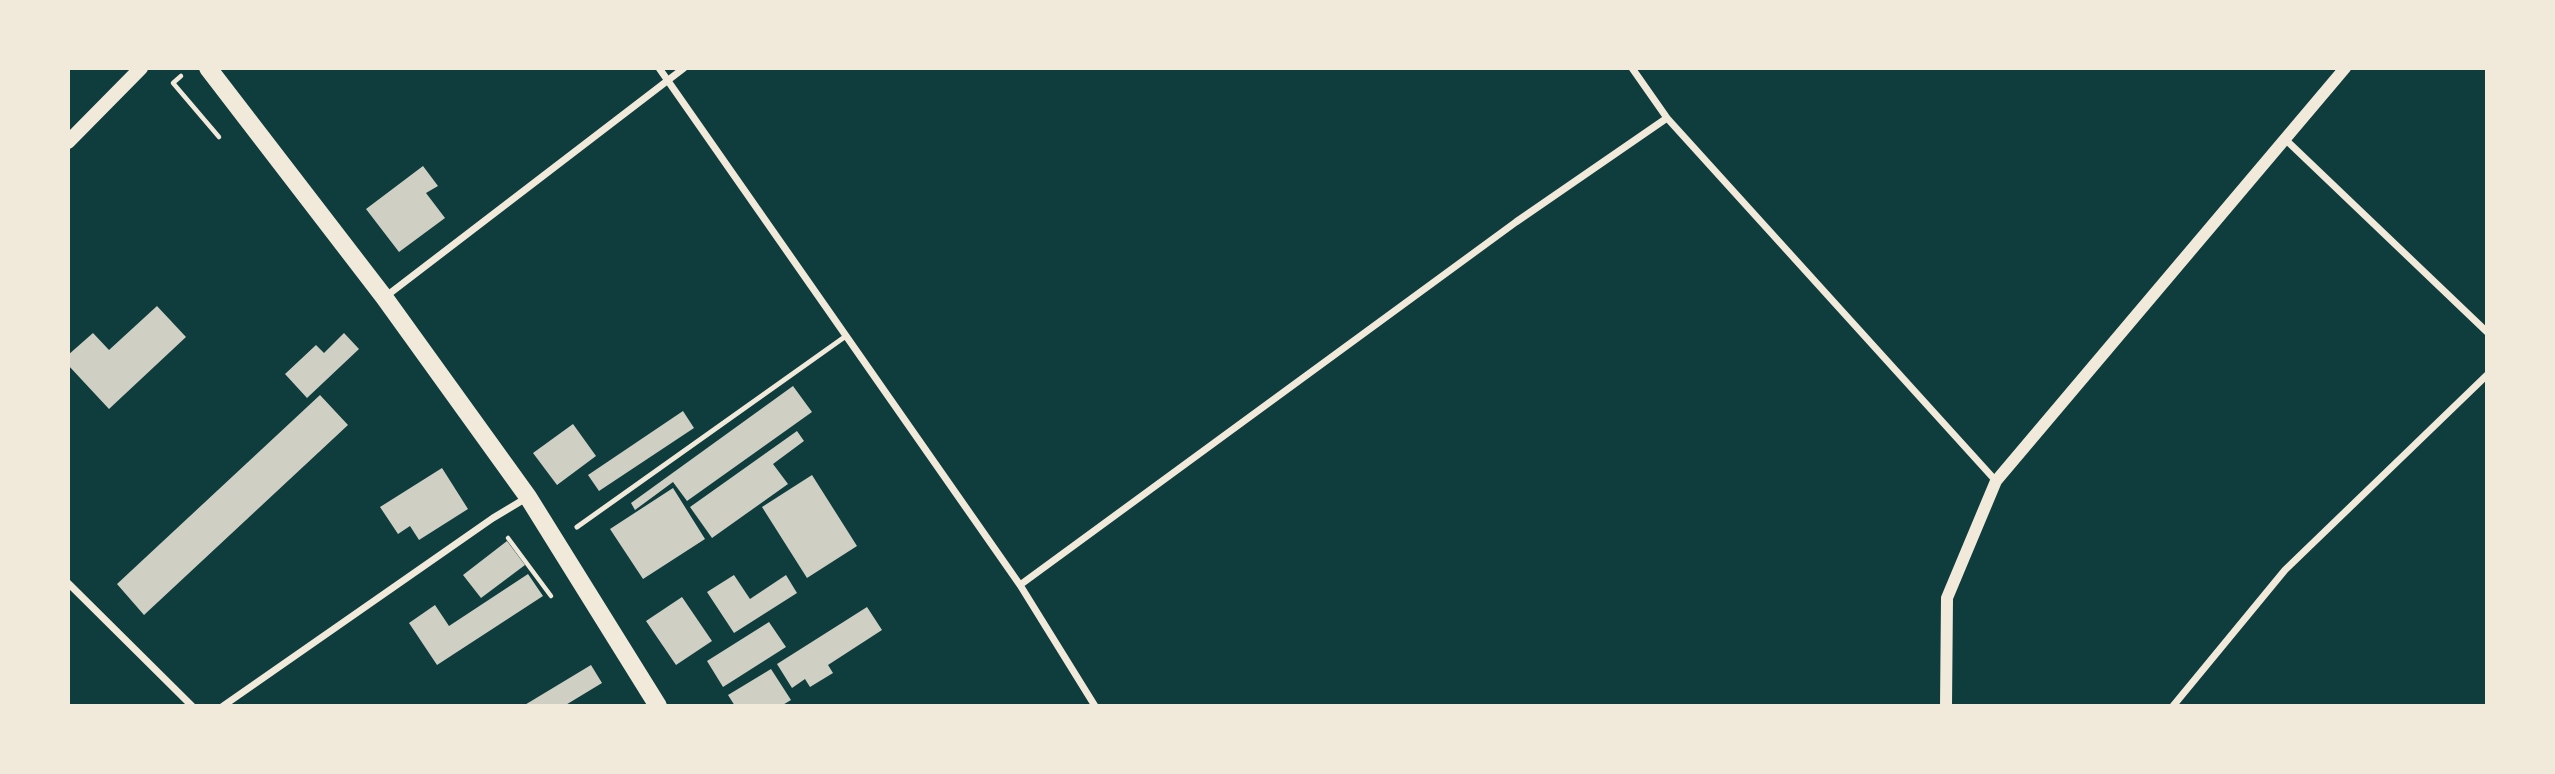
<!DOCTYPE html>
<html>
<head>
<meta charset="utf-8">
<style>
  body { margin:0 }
  #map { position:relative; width:2555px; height:774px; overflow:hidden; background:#0f3d3e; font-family:"Titillium Web",sans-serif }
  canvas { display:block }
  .frame { position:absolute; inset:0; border:70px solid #f1e9da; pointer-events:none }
</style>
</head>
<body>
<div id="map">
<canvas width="2555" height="774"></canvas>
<div class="frame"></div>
</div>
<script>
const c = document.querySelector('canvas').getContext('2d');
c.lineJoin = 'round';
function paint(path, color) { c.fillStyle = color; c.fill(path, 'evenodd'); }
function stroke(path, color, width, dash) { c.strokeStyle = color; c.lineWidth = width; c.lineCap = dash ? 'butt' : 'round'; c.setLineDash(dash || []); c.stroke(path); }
const building = new Path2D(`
  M423,166L438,186L426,193L445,218L399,252L366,209Z
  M157,306L186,337L109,409L68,365V355L93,333L109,350Z
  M344,333L359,349L307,398L285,374L316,345L324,353Z
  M793,386L812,412L687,501L673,482L635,510L631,503Z
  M320,395L348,425L144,615L117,584Z
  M683,411L694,428L599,491L588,475Z
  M573,424L596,456L557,485L533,453Z
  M797,431L804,441L773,464L788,484L712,538L690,507Z
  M442,468L468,509L419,540L410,526L398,534L380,507Z
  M812,475L857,546L807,578L762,507Z
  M673,488L705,539L643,579L610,529Z
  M507,541L525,565L481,598L463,575Z
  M528,574L543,596L437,665L409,623L435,605L449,626Z
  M734,575L750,599L786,575L797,593L734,633L707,592Z
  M682,597L712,641L676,665L646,621Z
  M867,607L882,630L828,665L833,673L810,687L805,679L792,688L777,664Z
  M769,622L786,647L723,687L707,661Z
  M591,665L602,683L564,706H523Z
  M771,669L791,700L781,706H735L728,695Z`);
const path = new Path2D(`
  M181,76L173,83L219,137
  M508,538L551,596`);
const service = new Path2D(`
  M577,527L846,336`);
const minor = new Path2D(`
  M659,68L1020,585L1095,706
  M1632,68L1667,118L1996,481
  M2286,140L2487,332
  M385,297L684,68
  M68,583L192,706
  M1020,585L1516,222L1667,118
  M223,706L493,518L528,497
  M2173,706L2285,570L2487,375`);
const tertiary = new Path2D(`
  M1946,706L1947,598L1996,481L2345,68`);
const secondary = new Path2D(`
  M68,142L141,68`);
const primary = new Path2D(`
  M208,68L384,297L528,497L658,706`);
paint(building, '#cfcfc3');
stroke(path, '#f1e9da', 4.5);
stroke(service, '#f1e9da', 5);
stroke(minor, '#f1e9da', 7);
stroke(tertiary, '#f1e9da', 12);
stroke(secondary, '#f1e9da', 14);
stroke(primary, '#f1e9da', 18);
</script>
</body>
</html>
